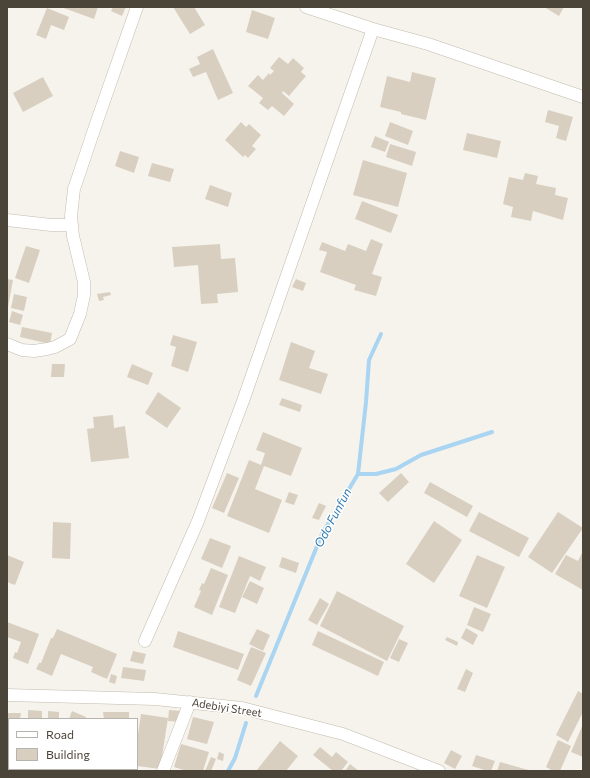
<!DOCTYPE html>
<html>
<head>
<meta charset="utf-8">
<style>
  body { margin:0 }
  #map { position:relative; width:590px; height:778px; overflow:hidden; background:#f6f3ec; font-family:Commissioner,sans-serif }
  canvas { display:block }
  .frame { position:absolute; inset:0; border:8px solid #4b4439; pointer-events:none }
  .legend { position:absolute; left:8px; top:718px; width:130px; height:52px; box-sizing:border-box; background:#fff; border:1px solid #b7b4b0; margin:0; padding:5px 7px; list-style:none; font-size:12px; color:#4b4439 }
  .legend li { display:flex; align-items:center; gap:8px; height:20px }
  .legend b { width:20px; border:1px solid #b7b4b0 }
</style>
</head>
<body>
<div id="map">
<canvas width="590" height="778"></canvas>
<div class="frame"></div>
<ul class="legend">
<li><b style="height:5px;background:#fff"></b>Road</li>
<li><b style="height:11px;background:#d8cfc1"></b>Building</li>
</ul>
</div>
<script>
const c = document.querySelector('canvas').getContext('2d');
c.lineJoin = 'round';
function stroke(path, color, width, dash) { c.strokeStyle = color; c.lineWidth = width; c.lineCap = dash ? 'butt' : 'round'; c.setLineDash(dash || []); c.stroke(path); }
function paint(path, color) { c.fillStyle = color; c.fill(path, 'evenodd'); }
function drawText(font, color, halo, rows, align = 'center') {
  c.font = font + ' Commissioner,sans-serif'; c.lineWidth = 3; c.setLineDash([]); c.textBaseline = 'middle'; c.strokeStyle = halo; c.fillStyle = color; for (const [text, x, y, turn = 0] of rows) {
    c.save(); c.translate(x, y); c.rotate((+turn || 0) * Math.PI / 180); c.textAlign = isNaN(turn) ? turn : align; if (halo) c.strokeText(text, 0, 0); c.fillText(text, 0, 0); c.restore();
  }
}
const stream = new Path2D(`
  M358,474H376L396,469L421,455L492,432
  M256,696L322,534L358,474L366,402L369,360L381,334
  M228,771L235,758L246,723`);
const building = new Path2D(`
  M61,7H98L94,19Z
  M113,7H126L122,16L111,11Z
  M173,7H194L205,25L190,34Z
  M544,7H564L559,16Z
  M47,8L69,17L64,30L51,25L46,39L36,35Z
  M252,10L275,18L268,39L246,32Z
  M213,49L233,93L218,100L206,72L193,77L189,69L200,64L197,57Z
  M279,57L288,64L293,58L304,68L301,72L306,76L289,96L283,91L282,93L294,104L284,116L272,106L268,110L259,103L263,98L248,86L258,75L263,80L269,73L270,75L274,71L270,68Z
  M412,72L436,78L426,120L401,114V112L380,107L387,76L410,82Z
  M43,77L53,96L23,112L13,93Z
  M548,110L573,117L566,141L556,138L559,126L545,122Z
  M241,122L246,127L249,124L261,135L252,146L256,149L248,158L245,155L243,157L225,140Z
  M390,122L413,131L408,145L385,136Z
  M467,133L501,141L497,158L463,150Z
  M375,136L389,142L385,152L371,147Z
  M390,144L416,152L412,166L386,157Z
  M120,151L139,157L134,173L115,166Z
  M363,160L407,173L398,207L353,195Z
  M152,163L174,169L170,182L148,176Z
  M525,173L538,176L536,184L556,188L555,195L568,198L563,220L533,211L531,221L511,217L513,207L503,204L509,177L523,180Z
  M210,185L232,193L228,207L205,199Z
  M362,201L398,215L391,233L355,219Z
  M371,239L383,244L372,274L382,277L376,296L354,290L356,285L320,272L327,252L319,250L322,242L345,251L348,244L366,251Z
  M220,244L221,259L235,258L238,292L217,294L218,303L201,304L198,265L174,267L172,247Z
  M26,246L40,250L29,283L15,278Z
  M7,279L13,280L8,307H7Z
  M296,279L306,283L303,291L292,287Z
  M110,292L111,295L103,297L104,300L99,301L97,294Z
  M14,294L27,297L24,311L11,308Z
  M12,311L23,315L20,325L9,322Z
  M22,327L52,333L50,344L20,337Z
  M173,335L197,342L188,372L171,366L176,347L170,345Z
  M291,342L315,351L309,368L328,374L321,394L279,380Z
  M52,364H65L64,377H51Z
  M132,364L153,373L148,385L127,377Z
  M158,392L181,408L167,428L145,413Z
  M282,398L302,405L300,412L279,405Z
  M113,415L114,428L125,426L129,458L91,462L87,429L94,428L93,417Z
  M263,432L302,448L291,476L264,466L255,489L282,500L269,533L227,516L249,460L261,465L265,453L256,450Z
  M227,473L239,478L224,513L212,508Z
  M401,473L409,482L388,502L379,493Z
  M430,482L473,506L467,517L424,493Z
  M289,492L298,495L294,505L285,502Z
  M319,503L326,506L319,520L312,518Z
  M479,512L529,538L519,557L469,531Z
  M558,512L583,528L552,573L528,557Z
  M434,521L462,540L434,583L406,564Z
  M53,522L71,523L70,559L52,558Z
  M210,538L231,546L222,568L201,559Z
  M583,551V590L555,574L566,555L578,561Z
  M7,555L24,562L15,585L7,582Z
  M477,555L505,567L487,608L459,596Z
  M239,556L266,567L260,581L250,576L235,613L219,607Z
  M282,557L299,563L296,573L279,567Z
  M211,568L228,575L212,615L194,607L201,591L199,590L202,583L204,584Z
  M250,581L264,588L257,604L242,597Z
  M337,591L404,626L387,661L320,626Z
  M320,598L329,604L317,625L308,620Z
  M474,607L491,614L483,632L467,625Z
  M7,622L39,634L28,664L13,658L15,652L17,653L21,642L7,637Z
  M466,628L478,635L473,645L461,638Z
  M57,629L117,654L107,679L91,672L93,667L61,654L52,676L36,669L39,663H41L51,638H53Z
  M257,629L270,635L263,651L249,644Z
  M178,631L244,654L238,670L173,647Z
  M318,631L384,662L378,676L312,645Z
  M447,637L458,642L457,646L445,640Z
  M399,639L408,643L399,662L390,658Z
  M251,647L266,653L251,686L237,680Z
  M133,651L146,654L143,664L130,661Z
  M123,667L146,670L144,681L121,678Z
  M466,669L473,673L465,692L457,689Z
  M111,674L117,676L115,684L109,682Z
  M578,691L583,694V712L568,742L556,735Z
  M28,710L42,711V718H47V719H28Z
  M169,710L182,711L181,722L168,721Z
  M48,711L59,712V719H48Z
  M72,711L86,717L85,719H69Z
  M103,712H129V719H104Z
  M7,713H21L20,719H9V725H7Z
  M141,714L168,718L160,769L137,766V741Z
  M193,717L214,722L207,744L187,739Z
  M583,724V757L571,752Z
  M558,740L571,746L560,771H553L546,767Z
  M280,741L298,756L286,771H256Z
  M181,744L209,752L203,771H187L174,767Z
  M320,747L332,757L336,752L348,762L341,771H333L313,755Z
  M451,750L462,756L455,769L444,763Z
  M219,752L224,754L223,761L217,759Z
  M476,755L495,761L491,771H487L472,766Z
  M211,757L216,759L211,771H205Z
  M500,762L532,771H497Z
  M350,764L359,771H345Z
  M100,769H128V771H100Z`);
const street = new Path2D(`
  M306,7L373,29L428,44L583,97
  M7,220L51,225H72
  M7,344L22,350L34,351L47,349L55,347L70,339L80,314L84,295V282L73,236L71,216L74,189L97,121L137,7
  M145,641L198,521L243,401L373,29
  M7,695L155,699L242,708L343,734L439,771
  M163,771L190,702`);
const streetNames = [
  ["Adebiyi Street",227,708,9]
];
const waterNames = [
  ["Odo Funfun",333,518,-62]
];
stroke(stream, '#a9d4f2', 4);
paint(building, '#d8cfc1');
stroke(street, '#c2bbae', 13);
stroke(street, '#fff', 12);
drawText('11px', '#4b4439', '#fff', streetNames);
drawText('italic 12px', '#2e7ab2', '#fff', waterNames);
</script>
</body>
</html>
